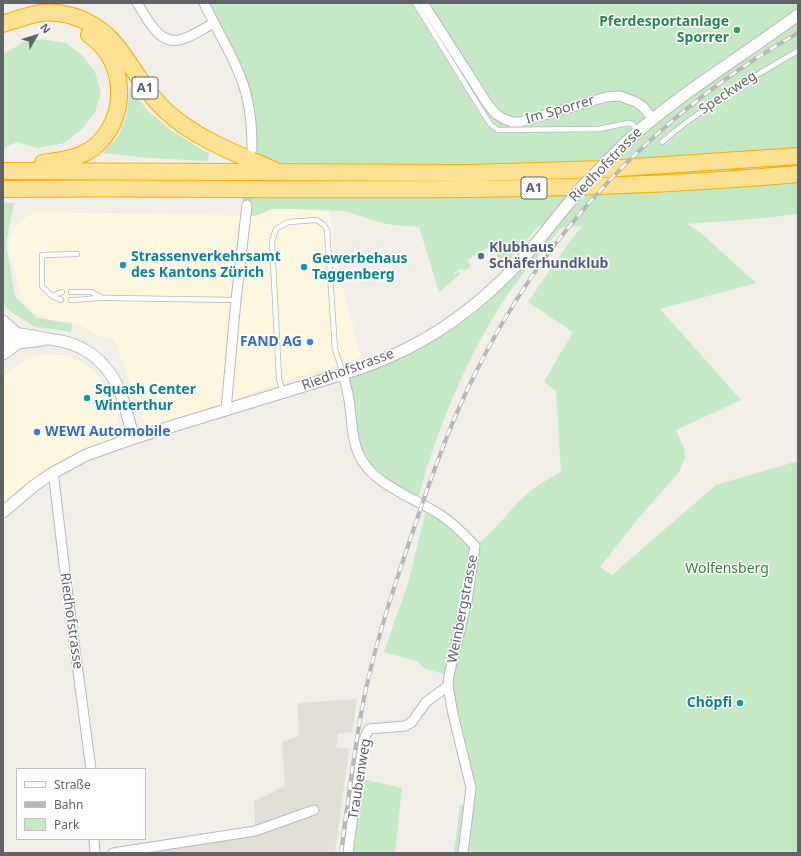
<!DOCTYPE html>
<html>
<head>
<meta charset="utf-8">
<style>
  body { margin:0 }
  #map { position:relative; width:801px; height:856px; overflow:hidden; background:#f1efe8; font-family:"Noto Sans",sans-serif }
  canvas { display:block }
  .frame { position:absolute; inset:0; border:4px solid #5f6368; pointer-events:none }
  .legend { position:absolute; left:16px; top:768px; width:130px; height:72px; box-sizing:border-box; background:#fff; border:1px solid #bfc1c3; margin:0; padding:5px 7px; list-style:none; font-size:12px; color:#5f6368 }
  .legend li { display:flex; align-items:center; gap:8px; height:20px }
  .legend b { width:20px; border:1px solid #bfc1c3 }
  .north { position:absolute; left:16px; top:16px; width:40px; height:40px; -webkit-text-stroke:3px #fff; paint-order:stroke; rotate:51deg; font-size:11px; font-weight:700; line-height:16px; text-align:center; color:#5f6368 }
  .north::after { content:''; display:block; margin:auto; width:14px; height:18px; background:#5f6368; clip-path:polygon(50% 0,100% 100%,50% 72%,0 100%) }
</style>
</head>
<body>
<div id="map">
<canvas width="801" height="856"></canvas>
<div class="frame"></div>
<ul class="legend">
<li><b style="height:5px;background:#fff"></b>Straße</li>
<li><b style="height:5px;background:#b6b7b8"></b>Bahn</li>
<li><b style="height:11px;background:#c5e8c5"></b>Park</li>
</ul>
<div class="north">N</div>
</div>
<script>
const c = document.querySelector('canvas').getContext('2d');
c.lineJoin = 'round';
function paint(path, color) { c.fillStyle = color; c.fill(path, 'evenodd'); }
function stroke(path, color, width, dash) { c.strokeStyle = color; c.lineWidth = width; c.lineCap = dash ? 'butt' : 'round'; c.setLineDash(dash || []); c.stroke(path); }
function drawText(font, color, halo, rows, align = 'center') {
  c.font = font + ' "Noto Sans",sans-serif'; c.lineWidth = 3; c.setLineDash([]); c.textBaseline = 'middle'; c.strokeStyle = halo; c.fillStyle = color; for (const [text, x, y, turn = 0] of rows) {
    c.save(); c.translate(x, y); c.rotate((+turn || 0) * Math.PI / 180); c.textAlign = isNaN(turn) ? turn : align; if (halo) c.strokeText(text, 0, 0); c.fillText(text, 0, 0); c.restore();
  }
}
const commercial = new Path2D(`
  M272,209H297L330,212L335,260L361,357L248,394L226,410L146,435L144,420L118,349L113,339L99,336L77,323L48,319L34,312L24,302L21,295L9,252V241L14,229L29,215L39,212L255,216Z
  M41,354L59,355L71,357L83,363L93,370L101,380L118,408L117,427L114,428L120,443L86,455L3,512V378L26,359Z`);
const education = new Path2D(`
  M357,699L352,732L338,734L336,747L349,749L335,853H158V851L169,844L255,831L254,801L285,786L282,742L299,736L298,703Z`);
const green = new Path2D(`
  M204,3H798V214L753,219L687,224L701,233L756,283L660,309L741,400L676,430L684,448L685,457L679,472L636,521L600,567L612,575L716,485L798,461V853H484L464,850L463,853H454L460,805L469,806V780L449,675L425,669L417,661L384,652L409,580L425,514H432L433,510L476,546C496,530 508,511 527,494C537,485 549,479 561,472L556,391L544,382L573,332L528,302L570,241L582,226L561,228C544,250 524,271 508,294C466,357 437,429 417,502L378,478L359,455L343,374C363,367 383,359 403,352C412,348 423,345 432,341C482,314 521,272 556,228L548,229L538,227L504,266L490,246L467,260L471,266L464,271L462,268L454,273V275L459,272L460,274L439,292L419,227L386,224L344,211L297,209H272L255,216L246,215L250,171L248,102Z
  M42,39L66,43L83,56L95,72L101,93L95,112L82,129L64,143L38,148L16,142L3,149V54L24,42Z
  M129,86L146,109L169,129L209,154L208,161L148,158L103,153C108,147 114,142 118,136C127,121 129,103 129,86Z
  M3,203H14L6,244L15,297L37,318L72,324L71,332L33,326L7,309L3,301Z
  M358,778L402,788L395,853H348Z`);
const minorTunnel = new Path2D(`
  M247,205L250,168`);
const service = new Path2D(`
  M415,3L490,124L498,130L599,129L628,123L632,124L639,131
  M662,142C679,127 696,115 714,103C742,84 769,67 798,51
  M62,292L52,296L42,286V255L77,254
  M71,292H91L101,297
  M52,296L61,300
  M71,300C85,300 98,297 111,298L236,300
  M283,392L279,379L272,241L276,229L288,222L317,220L324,225L327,230L335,349L343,374`);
const minor = new Path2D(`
  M137,3C148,19 159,47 183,39C193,36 204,28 214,23
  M204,3C219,35 241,67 248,102C251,117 252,133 252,149
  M423,3L489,106L496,114L504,119L512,122H520L606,97L620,96L636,102L643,107L653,119
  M343,374C346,385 349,396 350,407C352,423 352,440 359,455C372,484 413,497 439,514C452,522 464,534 475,546L467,601L449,675L448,686L453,714L471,788L463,853
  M226,410L236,300L247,205
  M51,474L54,479L66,581L91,769
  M94,839L95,853
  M113,853L255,831L314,810
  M348,853L358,778L364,739L369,729L405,726L412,722L426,702L448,686`);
const tertiary = new Path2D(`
  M625,143C677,95 740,58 798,15
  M3,321L16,333
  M3,332C19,333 33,336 49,339C53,340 57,340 61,341C85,346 104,361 116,383C125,399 128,420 134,438
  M3,342L18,343L43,340
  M3,354L18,343
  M3,512L35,485L51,474L86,455L134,438L343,374C358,369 374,364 389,357C438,336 481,303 517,265C532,249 545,232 559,215`);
const motorway = new Path2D(`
  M3,24C15,20 28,15 41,13C69,10 98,23 116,45C134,68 146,93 167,112C198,140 236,153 274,170
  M43,163C61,160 78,159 93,148C129,120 128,60 89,35
  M3,171L469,173L605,169L798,156
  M3,189C268,186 533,198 798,174`);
const rail = new Path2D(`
  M341,853C348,801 354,749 364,698C376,640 395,584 414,528C431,477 449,426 473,378C543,233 658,112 798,33`);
const tertiaryBridge = new Path2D(`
  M559,215L582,187L625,143`);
const markers = [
  [737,30,4,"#2e9e5b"],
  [481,256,4,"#5c6f8a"],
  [123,265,4,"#0f9aa8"],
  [304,267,4,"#0f9aa8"],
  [310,342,4,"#3f7fe0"],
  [87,398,4,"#0f9aa8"],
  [37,432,4,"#3f7fe0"],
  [740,703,4,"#0f9aa8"]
];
const shields = [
  [145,88,26],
  [534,188,26]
];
const shieldNames = [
  ["A1",145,88],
  ["A1",534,188]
];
const leisureNames = [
  ["Pferdesportanlage",729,22],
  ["Sporrer",729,38]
];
const streetNames = [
  ["Speckweg",728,93,-34],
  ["Im Sporrer",560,110,-16],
  ["Riedhofstrasse",606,165,-46],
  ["Riedhofstrasse",348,370,-20],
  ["Weinbergstrasse",463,609,-79],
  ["Riedhofstrasse",71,621,82],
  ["Traubenweg",360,779,-81]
];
const serviceNames = [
  ["Klubhaus",489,248],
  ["Schäferhundklub",489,264]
];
const cultureNames = [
  ["Strassenverkehrsamt",131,257],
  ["des Kantons Zürich",131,273],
  ["Gewerbehaus",312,259],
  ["Taggenberg",312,275],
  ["Squash Center",95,390],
  ["Winterthur",95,406],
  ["Chöpfi",732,703,"right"]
];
const shopNames = [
  ["FAND AG",302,342],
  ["WEWI Automobile",45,432,"left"]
];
const parkNames = [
  ["Wolfensberg",727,569]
];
paint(commercial, '#fef7e0');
paint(education, '#e1ded6');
paint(green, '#c5e8c5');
stroke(minorTunnel, '#ccccc8', 9, [9, 4.5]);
stroke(service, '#b5b8bc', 6);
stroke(minor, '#b5b8bc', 11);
stroke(tertiary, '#b5b8bc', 13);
stroke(motorway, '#f9ab00', 18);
stroke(service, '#fff', 4.5);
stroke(minor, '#fff', 9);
stroke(tertiary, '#fff', 11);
stroke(motorway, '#fde293', 16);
stroke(rail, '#b6b7b8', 4);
stroke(rail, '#fff', 2.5, [8]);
stroke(tertiaryBridge, '#b5b8bc', 13, []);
stroke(tertiaryBridge, '#fff', 11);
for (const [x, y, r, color] of markers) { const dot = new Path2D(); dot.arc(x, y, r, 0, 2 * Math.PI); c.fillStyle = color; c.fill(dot); stroke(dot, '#fff', 1.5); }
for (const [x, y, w] of shields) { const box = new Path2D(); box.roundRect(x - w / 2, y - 11, w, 22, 3); c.fillStyle = '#fff'; c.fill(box); stroke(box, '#5f6368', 1); }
drawText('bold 13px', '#5f6368', null, shieldNames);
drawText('bold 14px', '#27864d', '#fff', leisureNames, 'right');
drawText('14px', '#5f6368', '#fff', streetNames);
drawText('bold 14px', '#4e5e75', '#fff', serviceNames, 'left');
drawText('bold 14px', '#0d838f', '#fff', cultureNames, 'left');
drawText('bold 14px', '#366cbe', '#fff', shopNames, 'right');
drawText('14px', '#348238', '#fff', parkNames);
</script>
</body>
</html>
